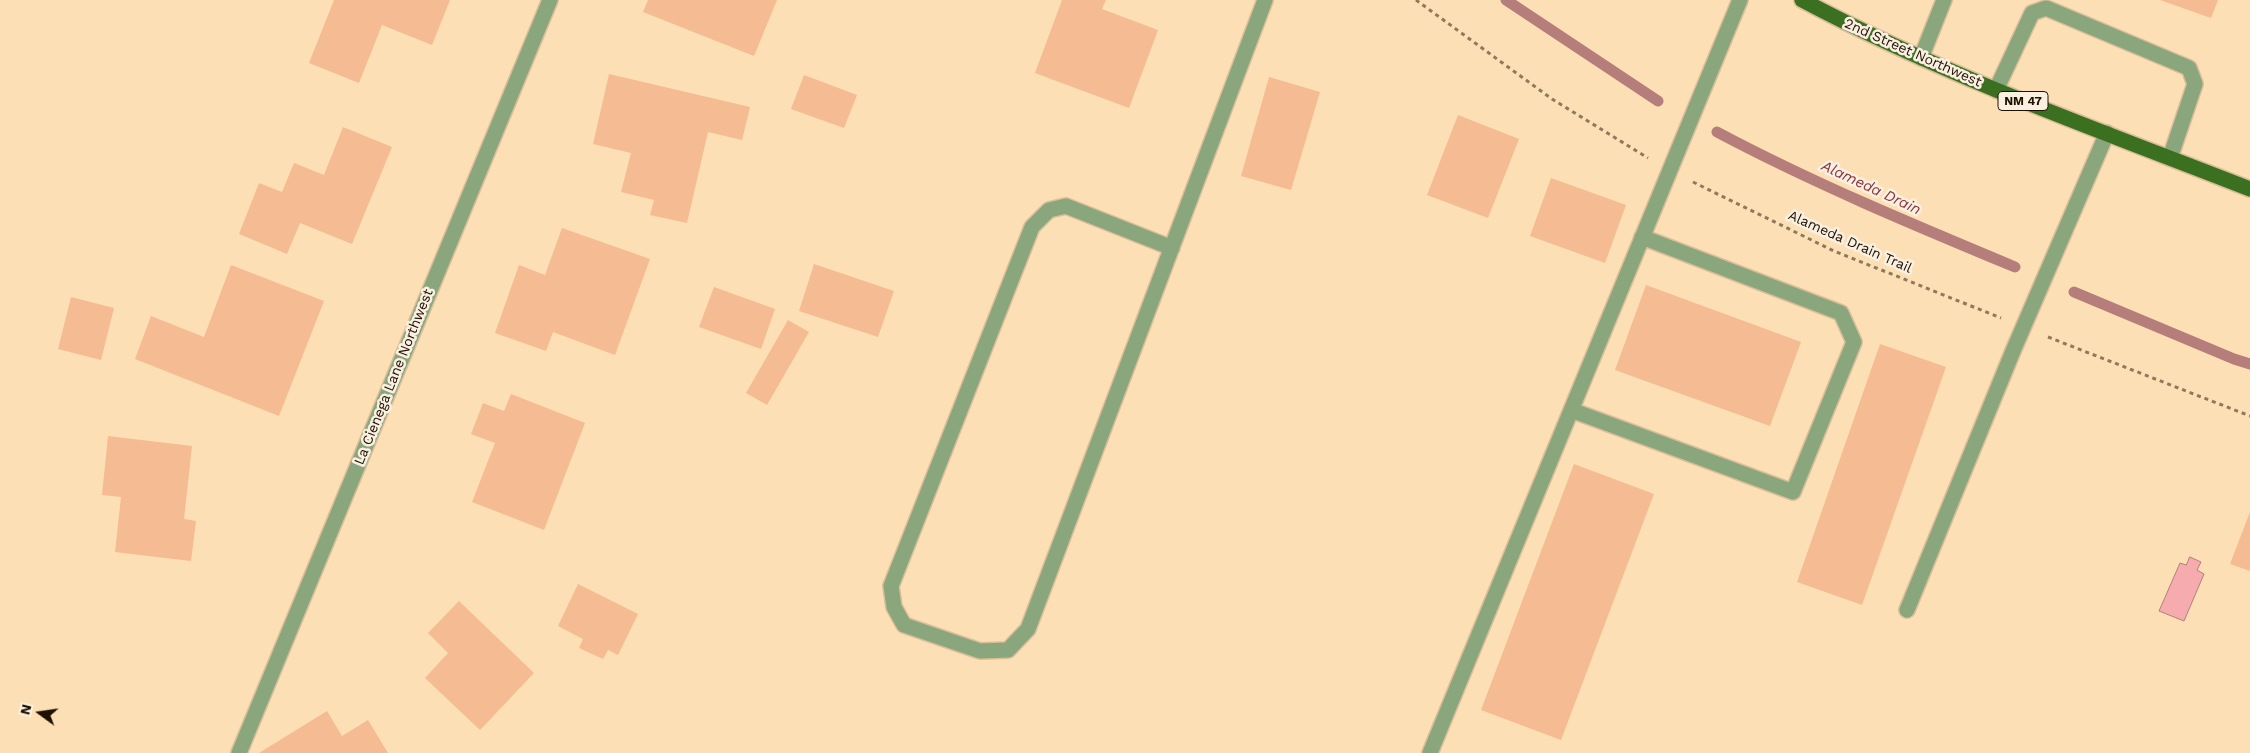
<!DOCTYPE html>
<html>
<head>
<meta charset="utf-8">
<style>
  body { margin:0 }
  #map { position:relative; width:2250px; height:753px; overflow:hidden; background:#fddfb5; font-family:"Work Sans",sans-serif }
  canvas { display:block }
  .north { position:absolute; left:15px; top:688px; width:50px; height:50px; -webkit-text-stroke:4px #faf0e2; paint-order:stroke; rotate:284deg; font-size:14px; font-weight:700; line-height:20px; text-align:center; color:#1e1100 }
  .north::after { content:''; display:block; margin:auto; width:18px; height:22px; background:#1e1100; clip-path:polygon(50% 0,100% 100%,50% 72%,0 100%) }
</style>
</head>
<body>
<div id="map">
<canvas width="2250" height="753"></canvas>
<div class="north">N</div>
</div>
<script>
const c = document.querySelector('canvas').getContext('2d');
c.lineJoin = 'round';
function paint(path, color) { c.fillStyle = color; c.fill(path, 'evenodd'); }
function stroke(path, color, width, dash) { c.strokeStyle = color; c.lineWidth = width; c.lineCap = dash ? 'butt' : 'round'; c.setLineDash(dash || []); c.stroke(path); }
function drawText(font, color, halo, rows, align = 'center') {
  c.font = font + ' "Work Sans",sans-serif'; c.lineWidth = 5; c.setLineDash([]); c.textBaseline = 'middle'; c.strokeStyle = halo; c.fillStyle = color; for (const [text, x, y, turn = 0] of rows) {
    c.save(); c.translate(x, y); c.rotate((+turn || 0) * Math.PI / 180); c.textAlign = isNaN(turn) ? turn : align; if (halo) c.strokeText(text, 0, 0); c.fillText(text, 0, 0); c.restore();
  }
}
const water = new Path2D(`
  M2190,557L2201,562L2197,570L2204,574L2184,621L2159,611L2180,563L2186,565Z`);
const stream = new Path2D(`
  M1506,0L1658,101
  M1717,132C1813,183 1914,225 2015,267
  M2074,292L2234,359L2250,364`);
const building = new Path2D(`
  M334,0H450L432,45L382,25L359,83L309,63Z
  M648,0H777L754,56L643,12Z
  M1062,0H1106L1102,9L1158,30L1129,108L1035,73Z
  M2160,0H2218L2211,18Z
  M609,74L750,107L742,140L708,132L687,223L650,215L654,200L621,192L631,153L593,144Z
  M804,75L857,95L844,128L791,109Z
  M1269,77L1320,92L1291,190L1241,176Z
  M1458,115L1519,139L1488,218L1427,195Z
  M343,127L392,147L352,244L300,223L287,254L239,234L259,183L282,192L294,163L324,175Z
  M1551,178L1626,205L1605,263L1530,236Z
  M562,228L650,259L615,355L553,332L546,351L495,333L519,265L545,275Z
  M814,264L894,291L878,337L799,311Z
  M231,265L324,301L279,416L135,359L151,316L204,337Z
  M1646,285L1801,342L1770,426L1615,370Z
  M714,287L775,309L761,349L699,327Z
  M71,297L114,308L101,360L58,349Z
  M788,320L809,332L767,405L746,393Z
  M1880,344L1946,367L1862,605L1797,582Z
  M511,394L585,423L544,530L472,502L495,443L471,434L483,403L504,411Z
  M108,436L192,446L184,519L196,521L191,561L115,552L121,497L102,495Z
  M1574,464L1654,494L1561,740L1481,710Z
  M2250,512V571L2230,564Z
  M578,584L638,614L618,655L608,650L603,659L579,648L583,639L558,626Z
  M459,601L534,673L480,730L425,678L448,653L428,633Z
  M327,711L342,736L368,720L388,753H259Z`);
const path = new Path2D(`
  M1416,0L1552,99L1648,158
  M1693,182L1834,251L2001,318
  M2048,337L2250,416`);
const minor = new Path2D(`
  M1921,58L1944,0
  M1996,90L2032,13L2046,8L2189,68L2195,84L2170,158
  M1172,248L1066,206L1049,210L1032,227L891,586L894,607L904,625L980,651L1008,650L1028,629L1265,0
  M1571,410L1793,492L1854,342L1841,313L1642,237
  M1907,610L2013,351L2107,133
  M239,753L550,0
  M1430,753L1740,0`);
const major = new Path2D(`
  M1802,0C1945,76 2099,130 2250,189`);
const shields = [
  [2023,101,50]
];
const shieldNames = [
  ["NM 47",2023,101]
];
const streetNames = [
  ["2nd Street Northwest",1913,53,24],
  ["Alameda Drain Trail",1850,242,24],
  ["La Cienega Lane Northwest",394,377,-68]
];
const waterNames = [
  ["Alameda Drain",1871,188,25]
];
paint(water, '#f6acae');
stroke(water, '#b57e7a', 1);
stroke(stream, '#b57e7a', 11);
paint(building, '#f5bb92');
stroke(minor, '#d9be98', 18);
stroke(major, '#d9be98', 18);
stroke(path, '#8e795b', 3, [4, 4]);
stroke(minor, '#89a67d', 15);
stroke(major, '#3b7020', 15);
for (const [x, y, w] of shields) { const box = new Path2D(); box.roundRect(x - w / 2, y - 9.5, w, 19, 4); c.fillStyle = '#faf0e2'; c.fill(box); stroke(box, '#1e1100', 1); }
drawText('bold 12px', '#1e1100', null, shieldNames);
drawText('14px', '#1e1100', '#faf0e2', streetNames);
drawText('italic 15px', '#89333c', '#faf0e2', waterNames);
</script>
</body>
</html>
